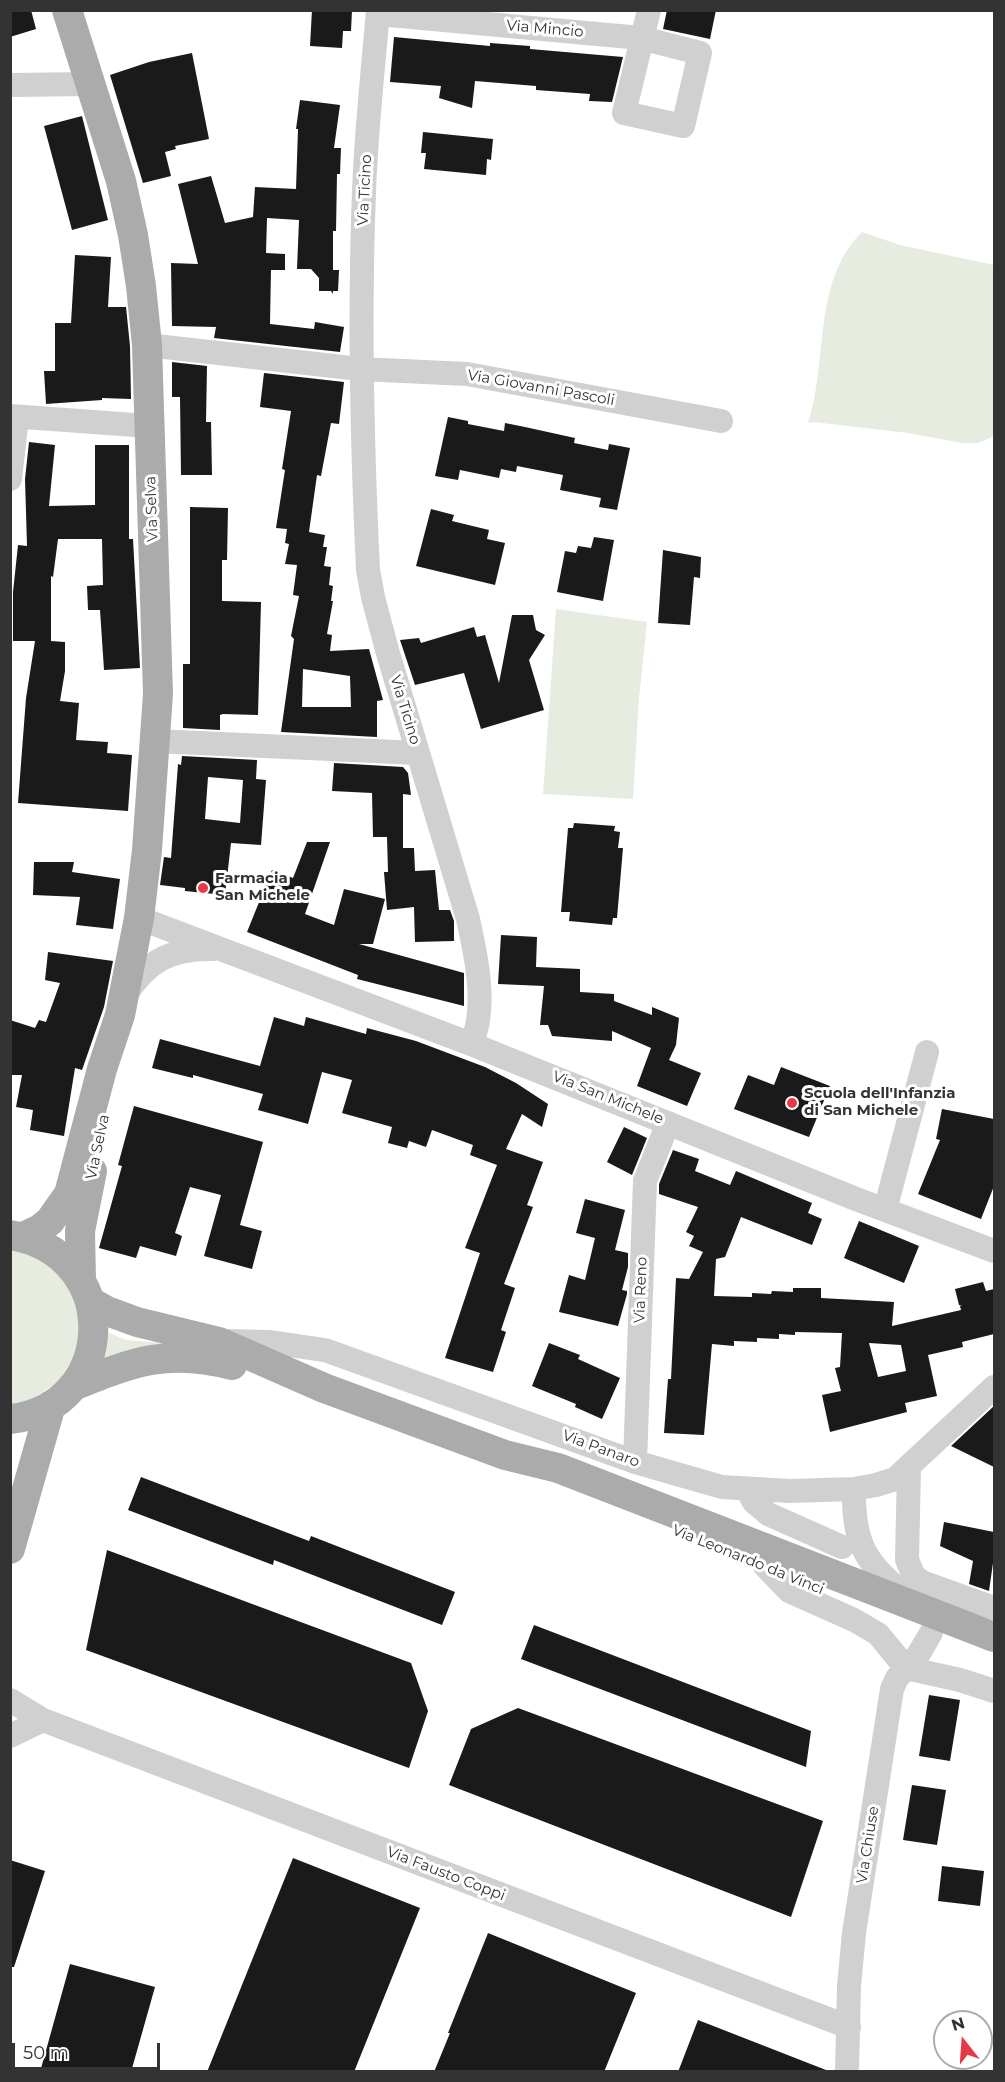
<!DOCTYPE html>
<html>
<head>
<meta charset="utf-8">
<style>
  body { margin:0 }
  #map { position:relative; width:1005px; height:2082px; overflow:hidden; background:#fff; font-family:Montserrat,sans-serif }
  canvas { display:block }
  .frame { position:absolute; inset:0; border:12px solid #333; pointer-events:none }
  .north { position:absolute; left:933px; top:2010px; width:60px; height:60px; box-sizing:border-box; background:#fff; border:2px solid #adadad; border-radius:50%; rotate:343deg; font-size:16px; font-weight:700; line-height:24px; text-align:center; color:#333 }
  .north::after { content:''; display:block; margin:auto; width:21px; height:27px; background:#e63946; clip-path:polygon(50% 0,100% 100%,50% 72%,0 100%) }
  .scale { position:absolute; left:12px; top:2043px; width:148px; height:27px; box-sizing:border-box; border:3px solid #333; border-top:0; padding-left:8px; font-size:18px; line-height:21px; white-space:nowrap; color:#333; -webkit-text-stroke:4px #fff; paint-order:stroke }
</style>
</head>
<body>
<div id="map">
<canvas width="1005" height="2082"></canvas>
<div class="frame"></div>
<div class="north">N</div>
<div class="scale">50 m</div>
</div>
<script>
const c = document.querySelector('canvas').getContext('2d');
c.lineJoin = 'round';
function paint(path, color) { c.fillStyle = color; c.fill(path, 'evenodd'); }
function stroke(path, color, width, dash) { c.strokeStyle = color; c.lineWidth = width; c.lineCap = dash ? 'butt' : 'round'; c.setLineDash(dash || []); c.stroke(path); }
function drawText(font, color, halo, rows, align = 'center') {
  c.font = font + ' Montserrat,sans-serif'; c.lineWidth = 6; c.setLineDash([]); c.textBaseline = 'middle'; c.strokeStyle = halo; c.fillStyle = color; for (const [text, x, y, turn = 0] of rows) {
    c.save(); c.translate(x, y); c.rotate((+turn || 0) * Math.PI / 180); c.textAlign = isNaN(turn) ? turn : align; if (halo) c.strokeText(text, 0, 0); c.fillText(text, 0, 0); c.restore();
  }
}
const green = new Path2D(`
  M862,232L900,245L994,265V436L978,443H962L908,433L814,422L808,423C829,361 811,283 862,232Z
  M556,609L647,622L639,698L633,799L543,794Z
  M11,1247L33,1253L68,1282L81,1326L75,1356L58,1382L32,1399L11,1404Z
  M105,1331L126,1340L164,1343L100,1361Z`);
const building = new Path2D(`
  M10,10H31L36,29L10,37Z
  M312,10H352L351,31H343L342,48L310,46Z
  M667,10H716L710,39L663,29Z
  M394,37L490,46V43L530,46V49L623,57L612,102L589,101L590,94L536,90V86L475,81L472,108L439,98L441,86L390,82Z
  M192,53L209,139L175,146L176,149L165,152L171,176L143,183L110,75L149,62Z
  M300,100L340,105L334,148H341L340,174H337L336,231H333V270H339L338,291H333V294L331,291H319V278L311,269H297L299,220L267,218L266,253L285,254V270H271L270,324L314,329L315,322L344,327L340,352L214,338L216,327L172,326L171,263L198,264L178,184L211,176L225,223L253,217L255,187L296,189L298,129H296Z
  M82,116L108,220L72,230L44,126Z
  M423,132L493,139L491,160L487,159L486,175L424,169L426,153H421Z
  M75,255L111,257L108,307H126L130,346L131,399L102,398V400L46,404L44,371H55V323H71Z
  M172,362L207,366L206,422H211L212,475H181L180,397H172Z
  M264,373L344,382L339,424L331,423L321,476L317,475L309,532L325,535L323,547H327L324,566L331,567L329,585L333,586L331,601H333L327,634L332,635L330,651L369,649L383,700L377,701V737L281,732L294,639L291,636L299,596L293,595L297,565L285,564L289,544L285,543L287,529L276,528L285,470L282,469L291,411L260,407ZM303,669L350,676L351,707H302Z
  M448,417L468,421V424L504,431L505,423L525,427L575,438L574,443L608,450L609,444L630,448L617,510L599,507L601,498L560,490L563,475L517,466L516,472L501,469L499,478L460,470L458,480L435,476Z
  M29,442L55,445L49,506L95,505V445H129V539H133L140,668L104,670L100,610H88L87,586L103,585L102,539H58L53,577L51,576V641L65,642V671L60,701L79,703L76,740L108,742L107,753L132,755L128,811L18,803L26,698L35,641H13V592L18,545L27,546L25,479Z
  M190,507L228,508L227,560H222V601L261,602L258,715L223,714L220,715V730L183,728V664H190Z
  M431,509L454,515L452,521L489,530L487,539L505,543L495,585L416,566Z
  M594,537L614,540L603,601L557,592L565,551L576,553L578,546L591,548Z
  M663,550L701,557L700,578L694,577L690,625L658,623Z
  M512,615H533L536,630L545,635L529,660L544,710L481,729L464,673L415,685L400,640L419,638L421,643L474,627L477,637L485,635L499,683Z
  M182,756L257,760L256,779L266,780L261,845L231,843L225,895L185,891V888L160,885L164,857L171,858L178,764L181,765ZM208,777L243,780L240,823L205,819Z
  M334,763L403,767L408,773L411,795L403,794V848H414L415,871L435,870L439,910H450L454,921V941L415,942L414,907L387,910L384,872H388L387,837H373L372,793L332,791Z
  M574,823L615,826L614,831L620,832L618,848H623L617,918H613L612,925L569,921L570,912H561L568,828H573Z
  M307,842H330L305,914L334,925L344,889L385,899L373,944H359L464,973V1006L357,979L358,975L247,932L272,870L293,878Z
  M34,862H74L72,872L120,879L113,929L76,925L80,897L33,895Z
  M501,935L537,937L536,967L580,969V992L614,994V1001L652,1015V1007L679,1018L676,1045L669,1060L701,1073L687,1106L637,1086L651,1048L612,1031V1041L552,1036L548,1025H540L544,986L498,984Z
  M48,952L113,961L104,1007L82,1070L75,1068L64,1136L30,1130L33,1110L16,1107L22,1075H10V1020L35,1028L39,1020L46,1022L60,983L45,980Z
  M274,1017L304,1026L306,1017L366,1034L367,1028L416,1041L485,1067L516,1083L548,1104L542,1127L522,1114L506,1149L543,1162L527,1205L533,1207L504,1284L515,1288L501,1330L506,1332L493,1372L445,1358L480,1253L465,1248L497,1165L470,1155L473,1145L432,1130L426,1147L409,1141L407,1148L388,1143L392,1127L342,1113L352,1080L322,1072L308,1124L258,1110L263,1094L193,1075V1078L152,1068L160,1039L260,1066Z
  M781,1067L830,1086L809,1137L734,1109L748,1075L774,1085Z
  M134,1106L263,1142L240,1225L262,1231L252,1269L204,1256L221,1195L190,1187L175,1233L182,1236L176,1256L140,1246L136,1258L99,1248L122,1166L118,1165Z
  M942,1109L994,1119V1186L981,1219L918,1194L940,1140L936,1139Z
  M624,1127L647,1138L632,1175L607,1162Z
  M673,1150L699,1159L695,1171L730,1185L736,1171L812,1203L808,1213L822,1219L812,1245L741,1217L725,1257L716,1259L714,1296L752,1297V1293L771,1294L772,1291L793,1292V1288H821V1298L894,1302L892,1326L961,1310L960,1306H962L959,1305L955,1289L983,1282L986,1291L994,1289V1334L962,1342L963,1347L928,1355L937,1396L905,1403L907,1412L830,1432L822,1395L841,1391L835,1368L840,1367L842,1333L795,1332V1335L779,1334V1339L757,1338V1342L734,1341V1346L712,1344L704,1435L664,1433L668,1379H671L676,1278L689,1279L703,1252L689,1246L694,1236L686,1232L698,1207L659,1194V1184ZM869,1343L901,1345L906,1371L878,1377Z
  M585,1199L625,1210L615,1250L628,1253V1267L622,1290L627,1291V1294L618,1326L559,1312L569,1275L585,1280L595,1238L576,1233Z
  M859,1221L919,1246L904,1283L844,1258Z
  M549,1343L580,1355L578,1359L620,1378L602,1419L575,1407L576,1404L532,1386Z
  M994,1406V1467L951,1446Z
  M141,1477L309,1541L311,1536L455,1592L442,1625L274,1560L273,1565L128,1510Z
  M944,1522L994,1532V1556L989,1591L969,1584L973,1561L940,1546Z
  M107,1550L411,1663L428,1711L409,1768L86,1650Z
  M534,1625L811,1731L806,1767L521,1659Z
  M929,1695L960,1700L950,1761L919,1756Z
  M518,1708L823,1821L791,1917L449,1785L471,1729Z
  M912,1785L946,1790L937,1845L903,1840Z
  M293,1858L420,1908L354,2072H207Z
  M10,1860L45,1871L14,1967H10Z
  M942,1866L984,1871L980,1906L938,1901Z
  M488,1933L636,1993L604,2072H434L450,2033H448Z
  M70,1964L155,1987L131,2072H40Z
  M698,2020L826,2070V2072H678Z`);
const minor = new Path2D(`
  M378,10C373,71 366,132 364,192C359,318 362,444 368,570L373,597L387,650L468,919C476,955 488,1009 471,1044
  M378,14L641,38L700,53L683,126L624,113L649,10
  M10,85L91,84
  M147,345L360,369L467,374L721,421
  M10,416L149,426
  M10,479L17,417
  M155,741L418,753
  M139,918L471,1044L856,1199L994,1251
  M125,996C147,961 171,948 213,949
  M885,1210L927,1052
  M224,1341L270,1342L325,1350L635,1462L722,1487L790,1491L854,1489L876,1485L895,1479L994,1387
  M635,1462L645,1181L668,1123
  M909,1468L907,1560L914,1576L922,1582L994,1608
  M854,1489C853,1545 866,1564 909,1598
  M747,1490L754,1502L768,1514L842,1547
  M765,1566L789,1591L854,1620L878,1634L906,1668
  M906,1668L960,1680L994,1691
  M10,1700L43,1720L849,2027
  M10,1736L43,1720
  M847,2072L849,1986L854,1933L892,1689L897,1678L918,1655L931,1633`);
const major = new Path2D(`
  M10,1235C123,1253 119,1407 10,1419
  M23,1237L40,1229L50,1221L69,1194L102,1069L120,1015L139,918L147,850L158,694L147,345L141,286L133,235L121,181L67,10
  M81,1280L80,1231L92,1171
  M91,1302L107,1311L137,1322L219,1342L324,1388L505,1455L558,1468L994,1637
  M73,1386C133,1362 167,1348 232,1365
  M10,1549L51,1405`);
const markers = [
  [203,888,6,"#e63946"],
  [792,1103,6,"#e63946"]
];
const streetNames = [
  ["Via Mincio",545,29,5],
  ["Via Ticino",365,190,-87],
  ["Via Giovanni Pascoli",541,388,10],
  ["Via Selva",152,509,-92],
  ["Via Ticino",405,710,73],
  ["Via San Michele",608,1098,22],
  ["Via Selva",98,1147,-78],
  ["Via Reno",641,1290,-88],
  ["Via Panaro",601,1449,20],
  ["Via Leonardo da Vinci",748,1560,22],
  ["Via Chiuse",868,1845,-81],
  ["Via Fausto Coppi",446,1874,21]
];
const poiNames = [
  ["Farmacia",215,879],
  ["San Michele",215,896],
  ["Scuola dell'Infanzia",804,1094],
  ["di San Michele",804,1111]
];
paint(green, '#e6ecdf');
paint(building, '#1a1a1a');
stroke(minor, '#d0d0d0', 24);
stroke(major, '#ababab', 30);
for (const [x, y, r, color] of markers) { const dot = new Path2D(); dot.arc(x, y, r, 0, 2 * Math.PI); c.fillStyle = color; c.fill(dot); stroke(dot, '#fff', 2); }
drawText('15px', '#333', '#fff', streetNames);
drawText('bold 15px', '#333', '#fff', poiNames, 'left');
</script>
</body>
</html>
